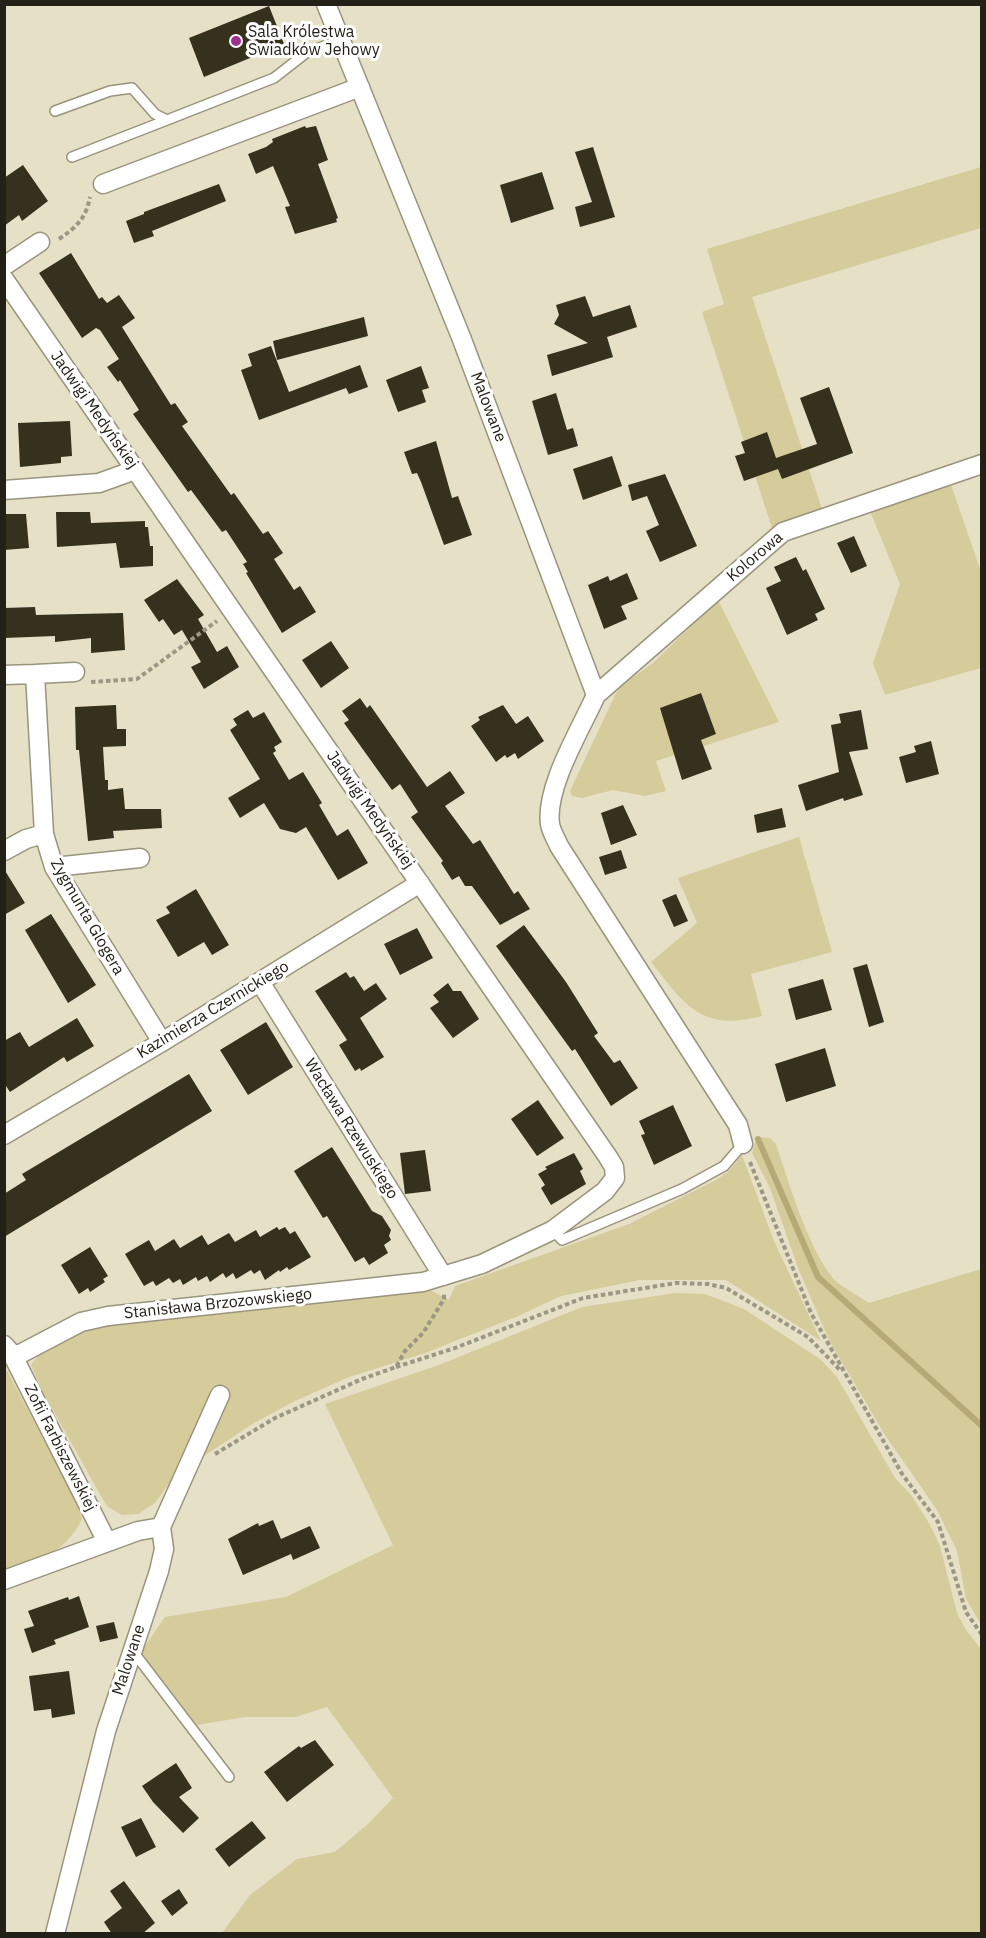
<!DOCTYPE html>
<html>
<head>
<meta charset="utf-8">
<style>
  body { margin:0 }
  #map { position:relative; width:986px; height:1938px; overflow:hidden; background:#e6e0c7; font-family:"IBM Plex Sans",sans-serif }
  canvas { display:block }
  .frame { position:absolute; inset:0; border:6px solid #222017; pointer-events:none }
</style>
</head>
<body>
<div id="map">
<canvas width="986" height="1938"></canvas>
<div class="frame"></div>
</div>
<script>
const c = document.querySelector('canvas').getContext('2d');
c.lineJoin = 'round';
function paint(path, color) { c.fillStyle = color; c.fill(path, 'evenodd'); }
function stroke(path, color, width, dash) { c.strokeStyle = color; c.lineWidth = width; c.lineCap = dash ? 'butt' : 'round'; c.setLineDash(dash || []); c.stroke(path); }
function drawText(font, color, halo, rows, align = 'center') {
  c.font = font + ' "IBM Plex Sans",sans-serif'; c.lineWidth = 6; c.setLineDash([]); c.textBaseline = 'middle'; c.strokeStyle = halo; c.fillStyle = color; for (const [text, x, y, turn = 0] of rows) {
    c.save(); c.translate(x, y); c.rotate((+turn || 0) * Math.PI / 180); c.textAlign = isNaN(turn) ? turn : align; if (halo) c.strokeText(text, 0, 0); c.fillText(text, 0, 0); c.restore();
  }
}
const green = new Path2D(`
  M981,167V228L752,297L823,512L772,528L702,312L724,304L707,249Z
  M946,470L981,572V668L885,695L873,663L900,584L865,499Z
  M718,600L779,722L656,761L666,791L645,796L613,790L582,798L572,796L570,791L616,693L622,685L653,663Z
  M799,837L832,952L751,974L762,1016C701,1032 686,1006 651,962L697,923L678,878Z
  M760,1137L770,1138L776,1144C787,1178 812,1260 838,1283C847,1290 859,1296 869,1303L981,1269V1625L966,1599L957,1551L937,1510L883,1432L829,1340L798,1268L770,1188L752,1153L755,1142Z
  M742,1155L774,1241L821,1341L726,1280H640L561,1296L516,1317L425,1353L349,1377L295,1401L254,1423L175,1475L155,1503L138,1514L122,1515L107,1506L98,1491L43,1392L31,1365C44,1346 69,1333 92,1327C132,1316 178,1319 220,1314C290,1307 360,1298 430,1290L449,1300L455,1286L629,1224L716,1180L729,1171Z
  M676,1293L705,1294L744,1309L820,1359L837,1377L895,1478L911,1495L929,1523L940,1546L957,1613L966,1630L981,1649V1933H222L250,1895L297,1859L335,1852L369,1823L393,1798L327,1707L296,1717H245L197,1725L141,1652L165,1617L286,1597L393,1545L325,1404L439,1365L582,1307Z
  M4,1365L76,1501L82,1519C65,1554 39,1559 4,1571Z`);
const stream = new Path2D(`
  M758,1139L818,1277L982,1426`);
const building = new Path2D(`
  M269,6L284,44L204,77L189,38Z
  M305,126L306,128L316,126L328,160L318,164L338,218L336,219L337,222L295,234L285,207L290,206L273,166L256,174L248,154L266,147L273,142L272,139Z
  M593,147L615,217L580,227L575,207L592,202L575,152Z
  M23,165L48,201L22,221L19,215L4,226V178Z
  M542,172L554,209L511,223L500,185Z
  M219,184L226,201L152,231L154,236L134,243L126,221L144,214V212Z
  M71,253L99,299L102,297L107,303L119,295L135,318L122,327L171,405L175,403L188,422L182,426L231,495L234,493L263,534L268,531L283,553L274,559L294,590L300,586L316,612L282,633L246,573L248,572L243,564L247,562L226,530L222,532L191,490L188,492L133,414L139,410L120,380L118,382L107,367L119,359L100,330L96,328L82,338L39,273Z
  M585,296L593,317L630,305L637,327L607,337L613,357L552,376L547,355L588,343L554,324L559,315L556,305Z
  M364,317L368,336L277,360L273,341Z
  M271,346L289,392L360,365L368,387L349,394L346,388L259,420L241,370L252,366L248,354Z
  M421,366L429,388L422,390L426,402L398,412L386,380Z
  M829,387L853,453L782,479L778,469L744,481L735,456L745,453L741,442L767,432L776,458L817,444L800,398Z
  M556,393L567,430L573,428L578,446L548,455L532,401Z
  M70,421L72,456L61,457V463L20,467L18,423Z
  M436,441L452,498L458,496L472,535L444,545L421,482L417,473L412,474L404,452Z
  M612,456L622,486L583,500L573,469Z
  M665,474L697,546L660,562L646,531L659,525L647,496L632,501L628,485Z
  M56,512H90L91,523L145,521V527H148L150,546H153V566L120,568L116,543L57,547Z
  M4,514H26L29,548L4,550Z
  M854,536L867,566L851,573L837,543Z
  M796,557L803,571L806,569L825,609L815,614L818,620L787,635L766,588L781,581L774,567Z
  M627,573L638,599L621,606L627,619L604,629L588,585L608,576L610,581Z
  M177,579L204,615L198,619L217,652L227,646L239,667L204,689L191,667L201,662L182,630L174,635L163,619L159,622L144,600Z
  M35,607L36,615L123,613L125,650L91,653V638L55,642V636L4,638V608Z
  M331,641L349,668L321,688L302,660Z
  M701,693L716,734L701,740L712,769L682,780L660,708Z
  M360,698L367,708L370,705L427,787L450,771L465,793L445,806L473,844L480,840L514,894L518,891L530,909L500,925L472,886H465L459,876L452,880L441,863L443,861L411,817L418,812L400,784L392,790L344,723L349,720L342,711Z
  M116,705L117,729H126V746L103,747L105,780H108V790L123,788L125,809H161L162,828L113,831L114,838L88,841L79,750H76L75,707Z
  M503,705L516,724L528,716L544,741L518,759L515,753L507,758L505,755L496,762L471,726L480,720L478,717Z
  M248,710L253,718L264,712L282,742L274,747L276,751L273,753L289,780L303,772L322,803L319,805L337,836L348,829L368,863L338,880L306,827L296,833L280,829L264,803L240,818L228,798L260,779L230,730L237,725L233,719Z
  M861,710L868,749L849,752L863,795L844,801L843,798L806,811L798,785L839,772L831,725L841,723L839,714Z
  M931,741L939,774L906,783L899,757L916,752L914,746Z
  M623,805L637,835L611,845L601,813Z
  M782,808L786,827L757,833L754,815Z
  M621,850L627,868L605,875L599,857Z
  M4,869L25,903L4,915Z
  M196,889L229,945L212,955L204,942L178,957L156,920L170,913L166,907Z
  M676,894L688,921L674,927L662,900Z
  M51,914L96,985L68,1003L25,930Z
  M524,925L566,982L598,1033L594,1036L614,1063L620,1060L638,1088L611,1106L575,1049L572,1051L496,946Z
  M417,928L433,958L400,975L384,944Z
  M867,964L884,1022L869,1027L853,968Z
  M346,972L350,978L354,976L364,991L376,983L387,999L360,1018L384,1057L361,1071L360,1068L355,1071L339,1045L347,1040L315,991Z
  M823,979L832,1010L796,1020L788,989Z
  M448,983L453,991H461L479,1019L453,1038L430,1008L439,1002L433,995Z
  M77,1018L94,1046L67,1062L64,1057L10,1092L4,1083V1041L20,1032L29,1047Z
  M266,1022L293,1067L248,1095L220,1050Z
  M825,1048L836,1086L786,1102L775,1064Z
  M189,1074L212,1111L4,1237V1194L26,1180L22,1174Z
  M538,1100L564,1138L537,1156L511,1119Z
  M673,1105L692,1146L654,1165L641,1135L645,1134L639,1121Z
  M332,1147L372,1211L382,1216L391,1230L389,1236L391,1240L384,1245L388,1253L369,1265L364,1257L355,1262L327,1216L323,1218L294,1171Z
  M425,1150L431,1191L405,1194L400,1153Z
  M574,1153L583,1169L580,1171L586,1184L551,1205L541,1188L545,1185L538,1174L547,1169L545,1167Z
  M277,1227L279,1230L285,1227L290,1234L295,1231L311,1257L289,1270L287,1267L280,1272L279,1270L265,1280L260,1270L254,1274L251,1270L236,1279L233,1273L226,1278L223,1273L210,1282L207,1276L198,1281L196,1277L183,1285L180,1279L173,1283L169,1278L156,1286L153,1281L144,1286L125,1254L149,1240L155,1251L174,1239L180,1248L202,1235L208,1245L229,1233L235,1242L256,1230L260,1237Z
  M90,1247L108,1276L103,1279L105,1282L90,1292L88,1288L79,1294L61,1265Z
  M273,1520L281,1539L310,1526L320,1548L293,1560L291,1554L243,1575L228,1539L258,1523L259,1526Z
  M79,1596L89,1627L54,1640L56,1644L32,1653L24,1629L34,1626L28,1611L68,1597L69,1600Z
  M114,1622L118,1638L100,1642L96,1626Z
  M69,1671L75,1714L52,1718L51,1709L34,1711L29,1676Z
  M315,1740L334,1765L287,1802L264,1772L299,1746L301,1748Z
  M176,1763L192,1788L179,1797L199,1818L183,1833L153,1802L142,1786Z
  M141,1818L156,1847L136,1857L121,1827Z
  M252,1821L266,1838L229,1867L215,1849Z
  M124,1881L155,1923L142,1934H112L104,1922L122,1908L110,1891Z
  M179,1889L188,1903L172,1916L161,1901Z`);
const path = new Path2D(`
  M59,239C77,227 86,218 90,197
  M91,682L137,679L217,621
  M750,1162L811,1313L902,1474L938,1522L966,1612L982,1635
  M396,1367L455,1348L583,1298L676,1283L708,1284L726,1288L808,1337L840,1370
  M215,1454L275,1418L362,1379L396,1367L405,1351L423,1333L444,1299V1294`);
const service = new Path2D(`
  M55,111L110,91L132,88L155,114L167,120L274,78L306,53L340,40
  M72,157L167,120
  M553,1230L562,1240L682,1189L724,1166L743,1144
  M132,1650L229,1777`);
const minor = new Path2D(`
  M326,4L461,337L596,695C581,729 545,787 550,824C551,831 556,839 559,846L738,1125L743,1144
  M103,184L360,87
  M4,266L40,242
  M4,279L608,1157L614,1167L615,1178L605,1191L553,1230L482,1264L423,1282L108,1316L81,1322L20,1354H12L4,1345
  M4,490L99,483L135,470
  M35,674L75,672
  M4,675L35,674L44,834L54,867L162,1042
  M596,695L783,532L982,464
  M4,851L26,839L44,834
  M54,867L140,858
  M260,982L443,1276
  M4,1135L162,1042L420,883
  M12,1354L107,1542
  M4,1580L138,1531L161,1527
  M55,1934L106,1731L159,1571L164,1549L161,1527L220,1395`);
const markers = [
  [236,41,6,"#9f308d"]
];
const poiNames = [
  ["Sala Królestwa",248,32],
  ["Swiadków Jehowy",248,50]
];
const streetNames = [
  ["Malowane",488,407,69],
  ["Jadwigi Medyńskiej",94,410,55],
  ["Kolorowa",755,557,-40],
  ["Jadwigi Medyńskiej",370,810,55],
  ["Zygmunta Glogera",87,917,60],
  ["Kazimierza Czernickiego",213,1010,-31],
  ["Wacława Rzewuskiego",351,1129,58],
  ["Stanisława Brzozowskiego",218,1304,-6],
  ["Zofii Farbiszewskiej",60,1448,63],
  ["Malowane",129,1660,-72]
];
paint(green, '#d6cb9b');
stroke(stream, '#b5a976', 6);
paint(building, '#35311d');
stroke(service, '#99947c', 12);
stroke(minor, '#99947c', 21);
stroke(path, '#9c9784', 4, [4.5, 3]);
stroke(service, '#fff', 9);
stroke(minor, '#fff', 18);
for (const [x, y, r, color] of markers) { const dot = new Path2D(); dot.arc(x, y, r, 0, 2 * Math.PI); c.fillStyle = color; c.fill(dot); stroke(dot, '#fff', 2); }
drawText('16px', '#222017', '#fff', poiNames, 'left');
drawText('16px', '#222017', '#fff', streetNames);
</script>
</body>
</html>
